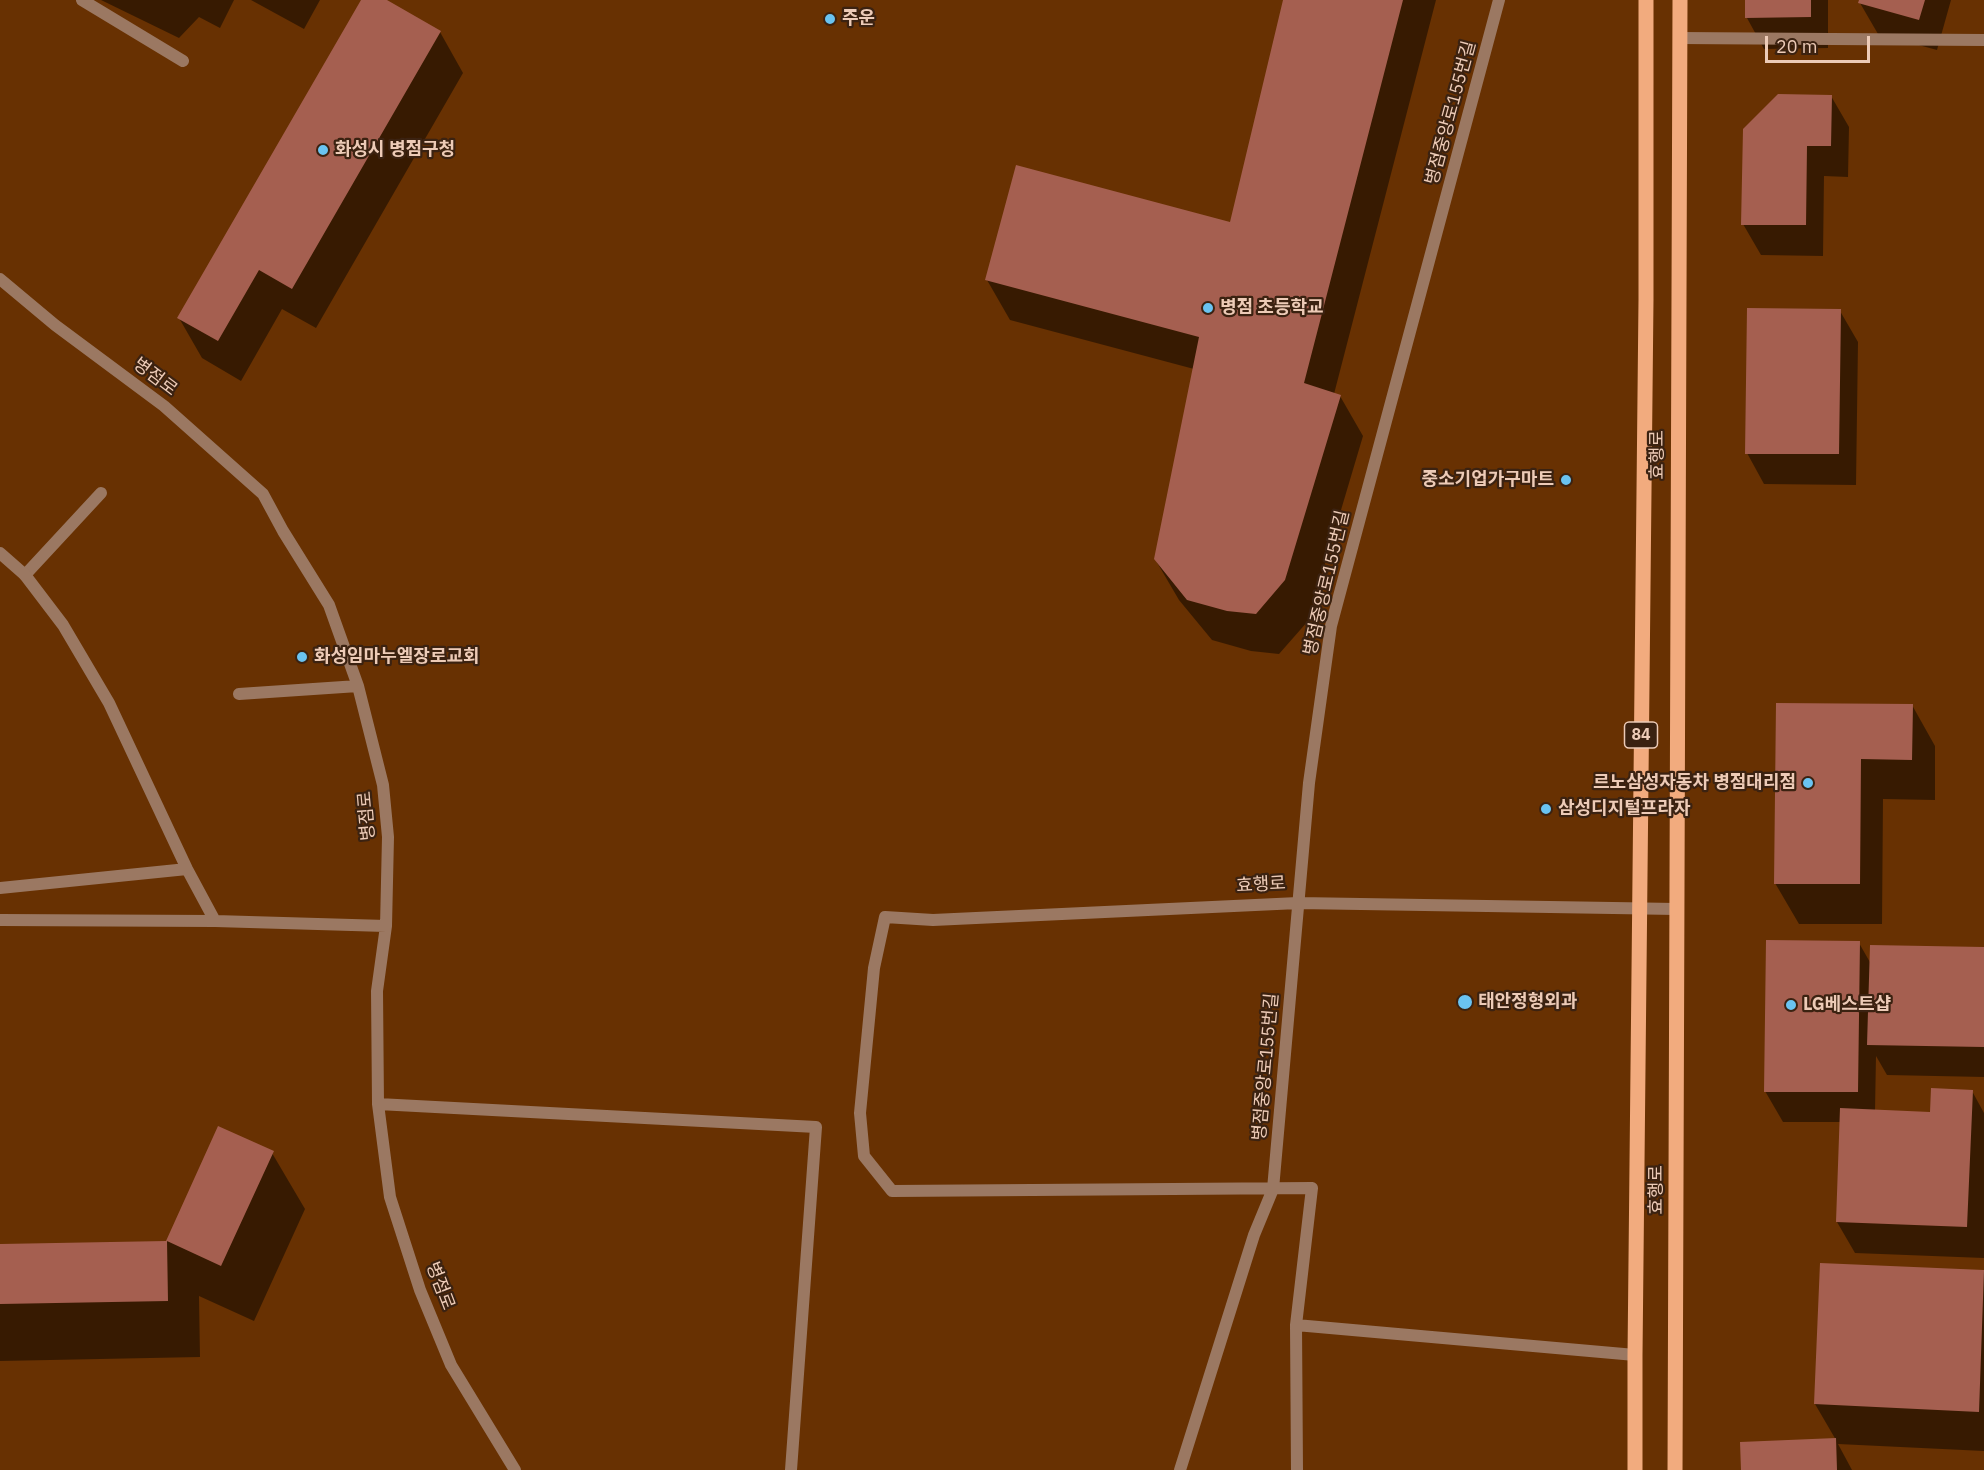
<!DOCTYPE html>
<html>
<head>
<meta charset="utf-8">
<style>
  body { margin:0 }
  #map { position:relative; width:1984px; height:1470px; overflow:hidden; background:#683102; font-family:"IBM Plex Sans",sans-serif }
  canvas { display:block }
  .scale { position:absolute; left:1765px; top:36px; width:105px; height:27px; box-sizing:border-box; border:3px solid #edcbb7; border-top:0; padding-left:8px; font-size:18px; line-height:21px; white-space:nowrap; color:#edcbb7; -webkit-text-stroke:4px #3b2211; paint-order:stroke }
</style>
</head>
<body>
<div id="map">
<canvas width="1984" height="1470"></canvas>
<div class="scale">20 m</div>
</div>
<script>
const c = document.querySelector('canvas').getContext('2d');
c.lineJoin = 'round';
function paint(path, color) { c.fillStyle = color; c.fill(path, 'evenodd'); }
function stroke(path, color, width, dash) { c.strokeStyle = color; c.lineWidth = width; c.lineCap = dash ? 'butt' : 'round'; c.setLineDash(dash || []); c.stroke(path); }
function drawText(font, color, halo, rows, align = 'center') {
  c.font = font + ' "IBM Plex Sans","Noto Sans KR",sans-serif'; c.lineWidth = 4.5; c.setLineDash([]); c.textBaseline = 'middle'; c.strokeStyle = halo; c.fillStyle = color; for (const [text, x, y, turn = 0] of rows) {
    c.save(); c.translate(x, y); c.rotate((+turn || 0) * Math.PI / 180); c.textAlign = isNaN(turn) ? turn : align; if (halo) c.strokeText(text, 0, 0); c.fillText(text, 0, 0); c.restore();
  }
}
const shadow = new Path2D(`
  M101,0H234L220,28L199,17L179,38Z
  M251,0H320L304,29Z
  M363,0H384L440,32L463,73L316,328L282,309L241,381L202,358L179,318Z
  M1284,0H1436L1334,394L1340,396L1363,436L1308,621L1279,654L1251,651L1212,640L1179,600L1155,559L1194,369L1010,320L987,280L1231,224Z
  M1747,0H1828V48L1764,49L1747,18Z
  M1861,0H1951L1937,50L1878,34L1860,3Z
  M1831,96L1849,127L1848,177L1824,176L1823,256L1761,255L1743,224Z
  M1840,311L1858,342L1856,485L1764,484L1747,453Z
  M1777,705H1912L1935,746V800L1883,799L1882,924H1799L1775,883Z
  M1859,943L1871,964L1984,949V1077L1887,1075L1876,1056L1875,1111L1931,1113L1972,1091L1984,1113V1258L1855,1253L1837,1222L1841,1122H1783L1765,1091Z
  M219,1128L272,1153L305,1209L254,1321L199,1296L200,1357L0,1361V1245L167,1242Z
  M1821,1265L1984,1272V1451L1838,1444L1852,1470H1742L1836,1440L1815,1404Z`);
const building = new Path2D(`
  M361,0H387L441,31L292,289L259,270L218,341L177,318Z
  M1283,0H1403L1304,383L1341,395L1285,580L1256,614L1227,611L1187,600L1154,559L1199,337L985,280L1016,165L1230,222Z
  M1745,0H1811V17L1745,18Z
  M1859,0H1925L1919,20L1858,3Z
  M1778,94L1832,95L1831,146H1807L1806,225H1741L1743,129Z
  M1747,308L1841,309L1839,454H1745Z
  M1776,703L1913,704L1912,760L1861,759L1860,884H1774Z
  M1766,940L1860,941L1858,1092H1764Z
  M1870,945L1984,947V1047L1867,1045Z
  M1931,1088L1973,1090L1967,1227L1836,1222L1840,1108L1930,1112Z
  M218,1126L274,1151L221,1266L167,1241L168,1301L0,1304V1244L166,1241Z
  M1820,1263L1984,1270L1979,1412L1814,1404Z
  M1836,1438L1837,1470H1741L1740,1442Z`);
const lane = new Path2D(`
  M82,0L183,61
  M25,575L101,493`);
const street = new Path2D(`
  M1679,38L1984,40
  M0,279L55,325L164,406L263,494L283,531L329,605L358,686L383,785L388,837L386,926L377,991L378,1104L390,1197L420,1290L451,1365L515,1470
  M0,553L25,575L63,625L109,703L187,869L215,921
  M239,694L358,686
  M0,888L187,869
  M0,920L215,921L386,926
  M378,1104L816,1127L791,1470
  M1296,1325L1635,1355
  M1180,1470L1254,1235L1273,1189L1309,783L1331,626L1499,0
  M1297,1470L1296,1325L1312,1188L892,1191L864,1156L860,1113L874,968L885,917L933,920L1298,903L1676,909`);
const primary = new Path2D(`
  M1635,1470V1355L1646,299V0
  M1675,1470L1680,0`);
const markers = [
  [830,19,6,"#6ac3f1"],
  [323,150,6,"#6ac3f1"],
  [1208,308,6,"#6ac3f1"],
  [1566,480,6,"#6ac3f1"],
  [302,657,6,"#6ac3f1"],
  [1808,783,6,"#6ac3f1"],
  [1546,809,6,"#6ac3f1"],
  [1465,1002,8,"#6ac3f1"],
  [1791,1005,6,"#6ac3f1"]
];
const shields = [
  [1641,735,33]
];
const shieldNames = [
  ["84",1641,735]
];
const poiNames = [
  ["주운",842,19],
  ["화성시 병점구청",335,150],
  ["병점 초등학교",1220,308],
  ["중소기업가구마트",1554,480,"right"],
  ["화성임마누엘장로교회",314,657],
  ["르노삼성자동차 병점대리점",1796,783,"right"],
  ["삼성디지털프라자",1558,809],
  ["태안정형외과",1478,1002],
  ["LG베스트샵",1803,1005]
];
const streetNames = [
  ["병점중앙로155번길",1451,113,-75],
  ["병점로",155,377,37],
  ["효행로",1658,455,-90],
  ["병점중앙로155번길",1327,583,-77],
  ["병점로",367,816,-95],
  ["효행로",1261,885,-3],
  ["병점중앙로155번길",1266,1067,-85],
  ["효행로",1657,1190,-90],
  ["병점로",440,1286,69]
];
paint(shadow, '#0007');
paint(building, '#a55f50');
stroke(lane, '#9b7862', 12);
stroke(street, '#9b7862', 12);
stroke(primary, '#f2ab7e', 15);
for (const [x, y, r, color] of markers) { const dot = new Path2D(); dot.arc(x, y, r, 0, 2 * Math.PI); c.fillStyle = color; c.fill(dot); stroke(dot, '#3b2211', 2); }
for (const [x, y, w] of shields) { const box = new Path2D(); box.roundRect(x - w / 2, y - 13, w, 26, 4.5); c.fillStyle = '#3b2211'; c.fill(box); stroke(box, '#edcbb7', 1.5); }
drawText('bold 16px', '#edcbb7', null, shieldNames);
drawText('bold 18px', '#edcbb7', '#3b2211', poiNames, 'left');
drawText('18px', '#edcbb7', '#3b2211', streetNames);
</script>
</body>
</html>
